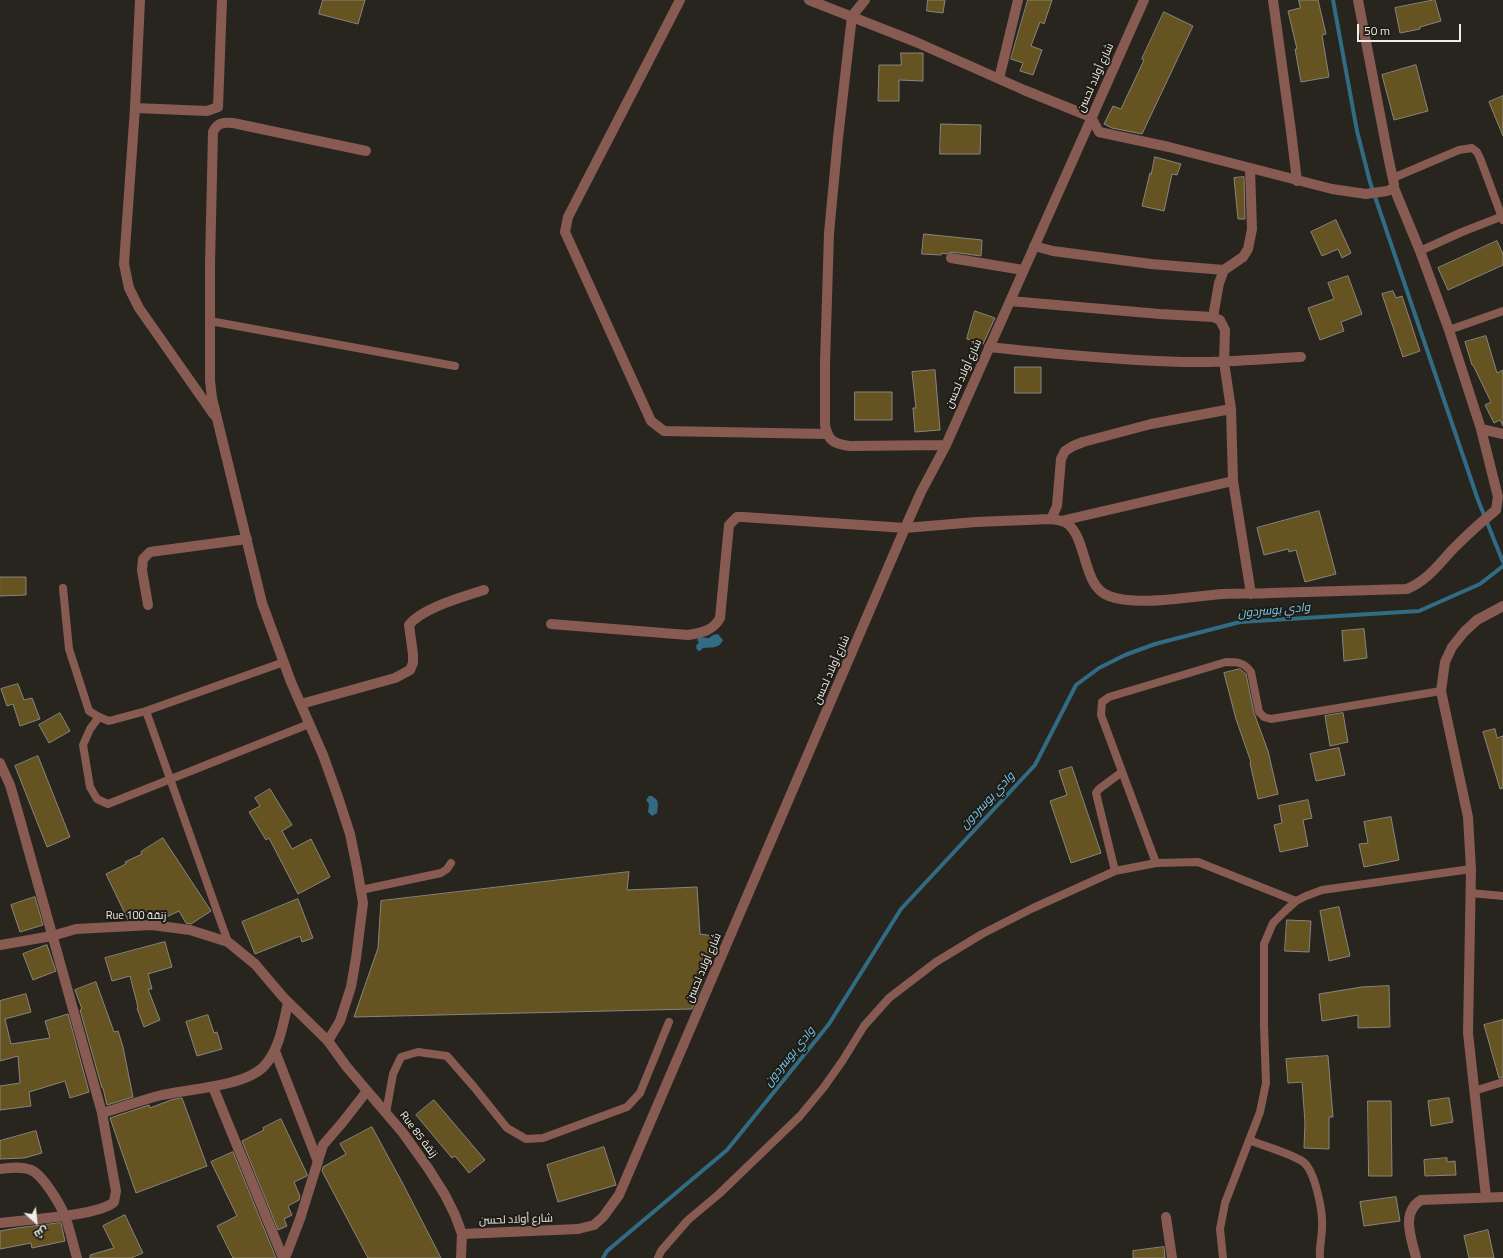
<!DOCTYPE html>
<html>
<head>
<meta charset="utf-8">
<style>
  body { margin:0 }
  #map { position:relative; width:1503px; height:1258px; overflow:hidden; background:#28251f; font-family:"Titillium Web",Cairo,sans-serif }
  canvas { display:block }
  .north { position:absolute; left:16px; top:1202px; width:40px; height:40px; -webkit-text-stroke:3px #1e1c15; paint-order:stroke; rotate:153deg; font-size:11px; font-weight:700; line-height:16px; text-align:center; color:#efede9 }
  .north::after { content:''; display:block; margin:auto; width:14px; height:18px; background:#efede9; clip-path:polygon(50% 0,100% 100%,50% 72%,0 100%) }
  .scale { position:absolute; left:1357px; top:24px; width:104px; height:18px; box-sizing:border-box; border:2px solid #efede9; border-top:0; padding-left:5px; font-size:12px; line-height:14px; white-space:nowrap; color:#efede9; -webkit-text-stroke:3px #1e1c15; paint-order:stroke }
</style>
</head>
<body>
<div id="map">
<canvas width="1503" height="1258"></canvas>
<div class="north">ش</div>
<div class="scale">50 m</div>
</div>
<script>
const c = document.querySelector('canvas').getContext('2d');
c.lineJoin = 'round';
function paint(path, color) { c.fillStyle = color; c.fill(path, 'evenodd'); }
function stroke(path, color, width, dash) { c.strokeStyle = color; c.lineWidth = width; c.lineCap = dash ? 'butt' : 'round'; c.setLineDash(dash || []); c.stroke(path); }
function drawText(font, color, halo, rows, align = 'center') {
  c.font = font + ' "Titillium Web",Cairo,sans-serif'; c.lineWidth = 4; c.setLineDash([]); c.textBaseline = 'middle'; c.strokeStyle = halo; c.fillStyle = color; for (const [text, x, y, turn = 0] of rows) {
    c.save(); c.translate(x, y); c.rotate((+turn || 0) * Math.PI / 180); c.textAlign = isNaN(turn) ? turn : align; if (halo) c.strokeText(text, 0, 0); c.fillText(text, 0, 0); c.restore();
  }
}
const water = new Path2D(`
  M718,634L723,640C719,649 712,647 703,648L700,651L697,650L696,646L699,642L697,640L699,637L709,638L713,635Z
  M649,796H652L657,800L658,805L657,813L652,816L648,812L649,804L646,800Z`);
const stream = new Path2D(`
  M1333,0L1357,131L1370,182L1478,500L1503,562
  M603,1258L607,1251L727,1150L829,1024L901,909L1035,765L1076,685L1099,668L1125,655L1155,644L1240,622L1419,611L1480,584L1503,566`);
const building = new Path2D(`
  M323,0H365L358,24L319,14Z
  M928,0H945L943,13L927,11Z
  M1028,0H1052L1044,24L1040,22L1031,46L1042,50L1033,75L1020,71L1023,63L1011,59Z
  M1299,0H1318L1326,34L1322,35L1329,77L1301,82L1295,49H1297L1288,11L1300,8Z
  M1435,0L1441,21L1420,27V29L1400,33L1395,8Z
  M1164,12L1193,26L1142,134L1112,128L1104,124L1113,106L1121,109L1144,60L1142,59Z
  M901,53H923V81L899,80V101H878L879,65H901Z
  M1416,65L1428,111L1394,120L1382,75Z
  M1503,96V136L1489,102Z
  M941,124L981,125L980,154H940Z
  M1155,157L1181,164L1177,175L1172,174L1164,211L1142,206L1150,173L1151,174Z
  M1244,177L1245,219H1238L1234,178Z
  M1336,220L1351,253L1342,258L1338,249L1322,256L1311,232Z
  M924,234L982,240L981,256L952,252L946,254L942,253L941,255L922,254Z
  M1497,241L1503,254V265L1448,290L1438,268Z
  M1348,276L1362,314L1341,322L1344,331L1320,340L1308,308L1334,299L1328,283Z
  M1393,291L1396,298L1402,296L1420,351L1403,357L1382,294Z
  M975,311L995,318L983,344L967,339Z
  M1486,336L1497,373L1503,370V426L1500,420L1494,423L1485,405L1491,402L1473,365H1472L1465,342Z
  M1015,367H1041V393H1015Z
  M935,370L940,430L915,432L913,408H916L912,372Z
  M855,392H892V420H855Z
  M1319,511L1336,574L1305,582L1296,550L1289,552L1288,549L1264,555L1257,528Z
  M0,577H26V595L0,596Z
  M1364,629L1367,658L1344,661L1342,631Z
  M1240,669L1246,674L1254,713L1268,751L1278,794L1258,799L1250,763L1251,762L1236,719L1224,673Z
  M18,684L24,700L32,698L40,719L20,726L13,704L7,706L1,689Z
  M60,713L70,731L49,743L39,725Z
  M1343,713L1348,742L1330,746L1325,716Z
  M1495,729L1497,738L1503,736V788L1500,789L1483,732Z
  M1339,748L1345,775L1316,781L1310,754Z
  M38,756L70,837L47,847L15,766Z
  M1072,767L1101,853L1071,863L1050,801L1067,795L1059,771Z
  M270,789L292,825L282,831L292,849L311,839L330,877L298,894L269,838L266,840L249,812L260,806L255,798Z
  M1308,800L1312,818L1303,820L1308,846L1280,852L1274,825L1282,823L1279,806Z
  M1391,817L1399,860L1364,867L1359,844L1368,843L1364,822Z
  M163,838L211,911L191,924L186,923L179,911L160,920L151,919L149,914L139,919L128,920L106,874L126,864L125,862L142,854L141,852Z
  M629,872L627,890L697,887L700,934L720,937L692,1009L354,1017L378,948L381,901Z
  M35,897L43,925L20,932L11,905Z
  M298,899L313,938L302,942L300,936L255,954L242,922Z
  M1339,907L1350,956L1329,961L1320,911Z
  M1287,920L1311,921L1309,952L1285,951Z
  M165,942L172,967L148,974L152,989H148L160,1020L144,1027L137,1008L138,1007L130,976L112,981L105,958Z
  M47,945L56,971L33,980L23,954Z
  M96,982L114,1032L118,1031L123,1047L133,1097L107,1105L103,1088H102L80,1010L82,1009L75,990Z
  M1389,986L1390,1027L1358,1028V1015L1322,1021L1319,994L1362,987Z
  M26,994L31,1012L5,1019L11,1044L50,1038L45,1021L68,1014L89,1092L70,1098L65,1081L29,1092L31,1106L0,1110V1086L20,1083L18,1056L0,1061V1001Z
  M208,1015L214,1033L217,1032L222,1049L197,1056L186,1022Z
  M1503,1020V1077L1499,1078L1484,1025Z
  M1328,1056L1333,1117H1329V1149L1304,1148L1305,1122L1302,1082L1288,1083L1286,1059Z
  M182,1098L207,1166L136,1193L110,1118L149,1105L150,1108L171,1100Z
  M1449,1098L1453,1122L1431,1126L1428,1101Z
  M434,1100L485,1160L469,1173L455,1156L452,1158L416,1115Z
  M1368,1101H1391L1392,1176H1369Z
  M281,1119L307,1174V1176L294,1182L300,1196L299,1200L288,1206L292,1215L284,1219L287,1226L278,1230L242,1141L264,1130L263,1128Z
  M372,1127L403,1184L441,1258H368L322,1171L323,1167L346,1154L340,1144Z
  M36,1131L42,1153L24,1158L0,1159V1141Z
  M604,1147L616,1185L558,1202L547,1165Z
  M233,1152L276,1258H233L217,1226L237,1216L211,1162Z
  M1447,1158V1162L1455,1161L1456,1175L1425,1176L1424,1160Z
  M1396,1197L1400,1221L1364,1226L1360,1202Z
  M125,1215L143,1253L131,1258H90V1255L114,1248L103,1226Z
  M61,1223L65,1241L32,1248L31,1243L0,1249V1231L17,1228Z
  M1488,1230L1494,1258H1469L1464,1236Z
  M1164,1247L1165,1258H1133V1251Z`);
const service = new Path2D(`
  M1393,178L1459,150L1472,148L1477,152L1480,158L1503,220
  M1420,251L1462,232L1503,216
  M210,321L455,366
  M1449,330L1503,311
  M63,588L69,649L89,711L99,717L109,721L146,711L284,662
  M146,711L228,942
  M99,717L90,729L83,745L90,787L97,799L108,804L309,724
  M1156,863L1101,715L1102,702L1109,697L1226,662C1237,662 1244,662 1251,672L1259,712L1264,717L1271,719L1441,691
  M1115,871L1096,793L1099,789L1122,772
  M361,890L441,873L447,869L451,863
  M1470,893L1503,896
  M1474,1091L1503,1082
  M386,1113L393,1074L401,1057L418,1052L447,1056L474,1087L507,1128L526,1139L543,1138L627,1107L640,1093L669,1022
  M1249,1140C1264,1146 1289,1153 1302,1161C1315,1169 1323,1212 1322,1227C1322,1238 1319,1247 1320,1258
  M658,1258L661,1251L688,1220L719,1194L800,1116L824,1087L843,1060L864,1026L889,998L936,962L982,934L1033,908L1115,871L1156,863L1198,862L1296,901
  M1223,1258L1220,1229L1225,1203L1260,1112L1266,1083L1264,1024V944L1273,923L1284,912L1296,901L1306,896L1322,890L1471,869`);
const minor = new Path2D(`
  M140,0L135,108L124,264L129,288L139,308L214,415
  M680,0L568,217L565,232L651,421L664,431L827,434
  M809,0L916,42L1024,90L1091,117L1099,132L1169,147L1332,189L1366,194L1387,191L1394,188
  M865,0L852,16L838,138L829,233L825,363V425C828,441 834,444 850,446L946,445
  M1273,0L1291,131L1297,181
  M999,79L1018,0
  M135,108L207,111L218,107L222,0
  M1034,246L1053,251L1151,264L1224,270
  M951,258L1023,270
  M1010,301L1160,314L1213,317L1220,320L1225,330L1224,362L1231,409L1233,481L1251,594
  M1213,317L1219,283L1224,270L1243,257L1248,249L1252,229L1250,169
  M989,347C1053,354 1118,360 1183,362C1222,363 1262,359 1301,357
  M1481,429L1503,434
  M1051,519L1057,506L1061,459L1065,451L1073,446L1083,442L1151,424L1231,409
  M1061,521L1233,481
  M148,605L142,570L143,559L150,552L247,539
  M551,624L688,635C701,633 713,631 720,618L729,525L737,517H743L905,528L976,522L1051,519C1057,520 1063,520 1068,524C1088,541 1082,586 1109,596C1137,607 1192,596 1223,594C1239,593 1255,594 1271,593C1317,592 1362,590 1407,589C1427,581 1439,564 1453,549C1467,535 1481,522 1496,510L1498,497L1481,429L1449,330L1420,251L1394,188V184L1388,156L1358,0
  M301,704L395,678L410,670L413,663V654L409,625C422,608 463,597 484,590
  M0,763L10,785L17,809L102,1113L116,1191L114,1202C99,1216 23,1220 0,1223
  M328,1041L340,1021L351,987L356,958L363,903L357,868L350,834L338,797L323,755L291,682L262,603L212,398L210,381V264L213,132C217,123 223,122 233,123L366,151
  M275,1051L318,1162
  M213,1087L283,1258
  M102,1113C120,1108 139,1101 158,1096C185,1089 247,1087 265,1065C280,1048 283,1024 288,1003
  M0,1169C10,1168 21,1166 31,1170C43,1175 60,1204 65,1216C70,1230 73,1244 77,1258
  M1486,1197L1468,1033L1471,869L1468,817L1441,691L1445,662L1452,647L1464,632L1477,620L1503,606
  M1166,1217L1172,1258
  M462,1234L578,1229L594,1225L603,1217L619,1195L905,528L921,492L946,445L1144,0
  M285,1258L300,1219L323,1145L342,1123L367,1091
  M1416,1258C1412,1239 1400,1213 1421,1200L1503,1197`);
const tertiary = new Path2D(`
  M0,945L52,936L76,929L152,925L190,930L228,942L255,964L283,997L328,1041L346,1066L403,1133L428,1168L445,1195L455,1215L462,1234L461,1258`);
const streetNames = [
  ["شارع أولاد لحسن",1096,78,-66],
  ["شارع أولاد لحسن",964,374,-66],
  ["شارع أولاد لحسن",832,670,-66],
  ["Rue 100 زنقة",136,916],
  ["شارع أولاد لحسن",704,968,-67],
  ["Rue 85 زنقة",418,1135,53],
  ["شارع أولاد لحسن",516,1220,-2]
];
const waterNames = [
  ["وادي بوسردون",1274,611,-5],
  ["وادي بوسردون",988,801,-47],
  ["وادي بوسردون",790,1057,-51]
];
paint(water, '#326b84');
stroke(stream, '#326b84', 4);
paint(building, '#655321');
stroke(building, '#88857d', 1);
stroke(service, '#875b52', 8);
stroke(minor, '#875b52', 10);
stroke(tertiary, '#875b52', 10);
drawText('11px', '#efede9', '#1e1c15', streetNames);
drawText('italic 12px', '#75cdf5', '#1e1c15', waterNames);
</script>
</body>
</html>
